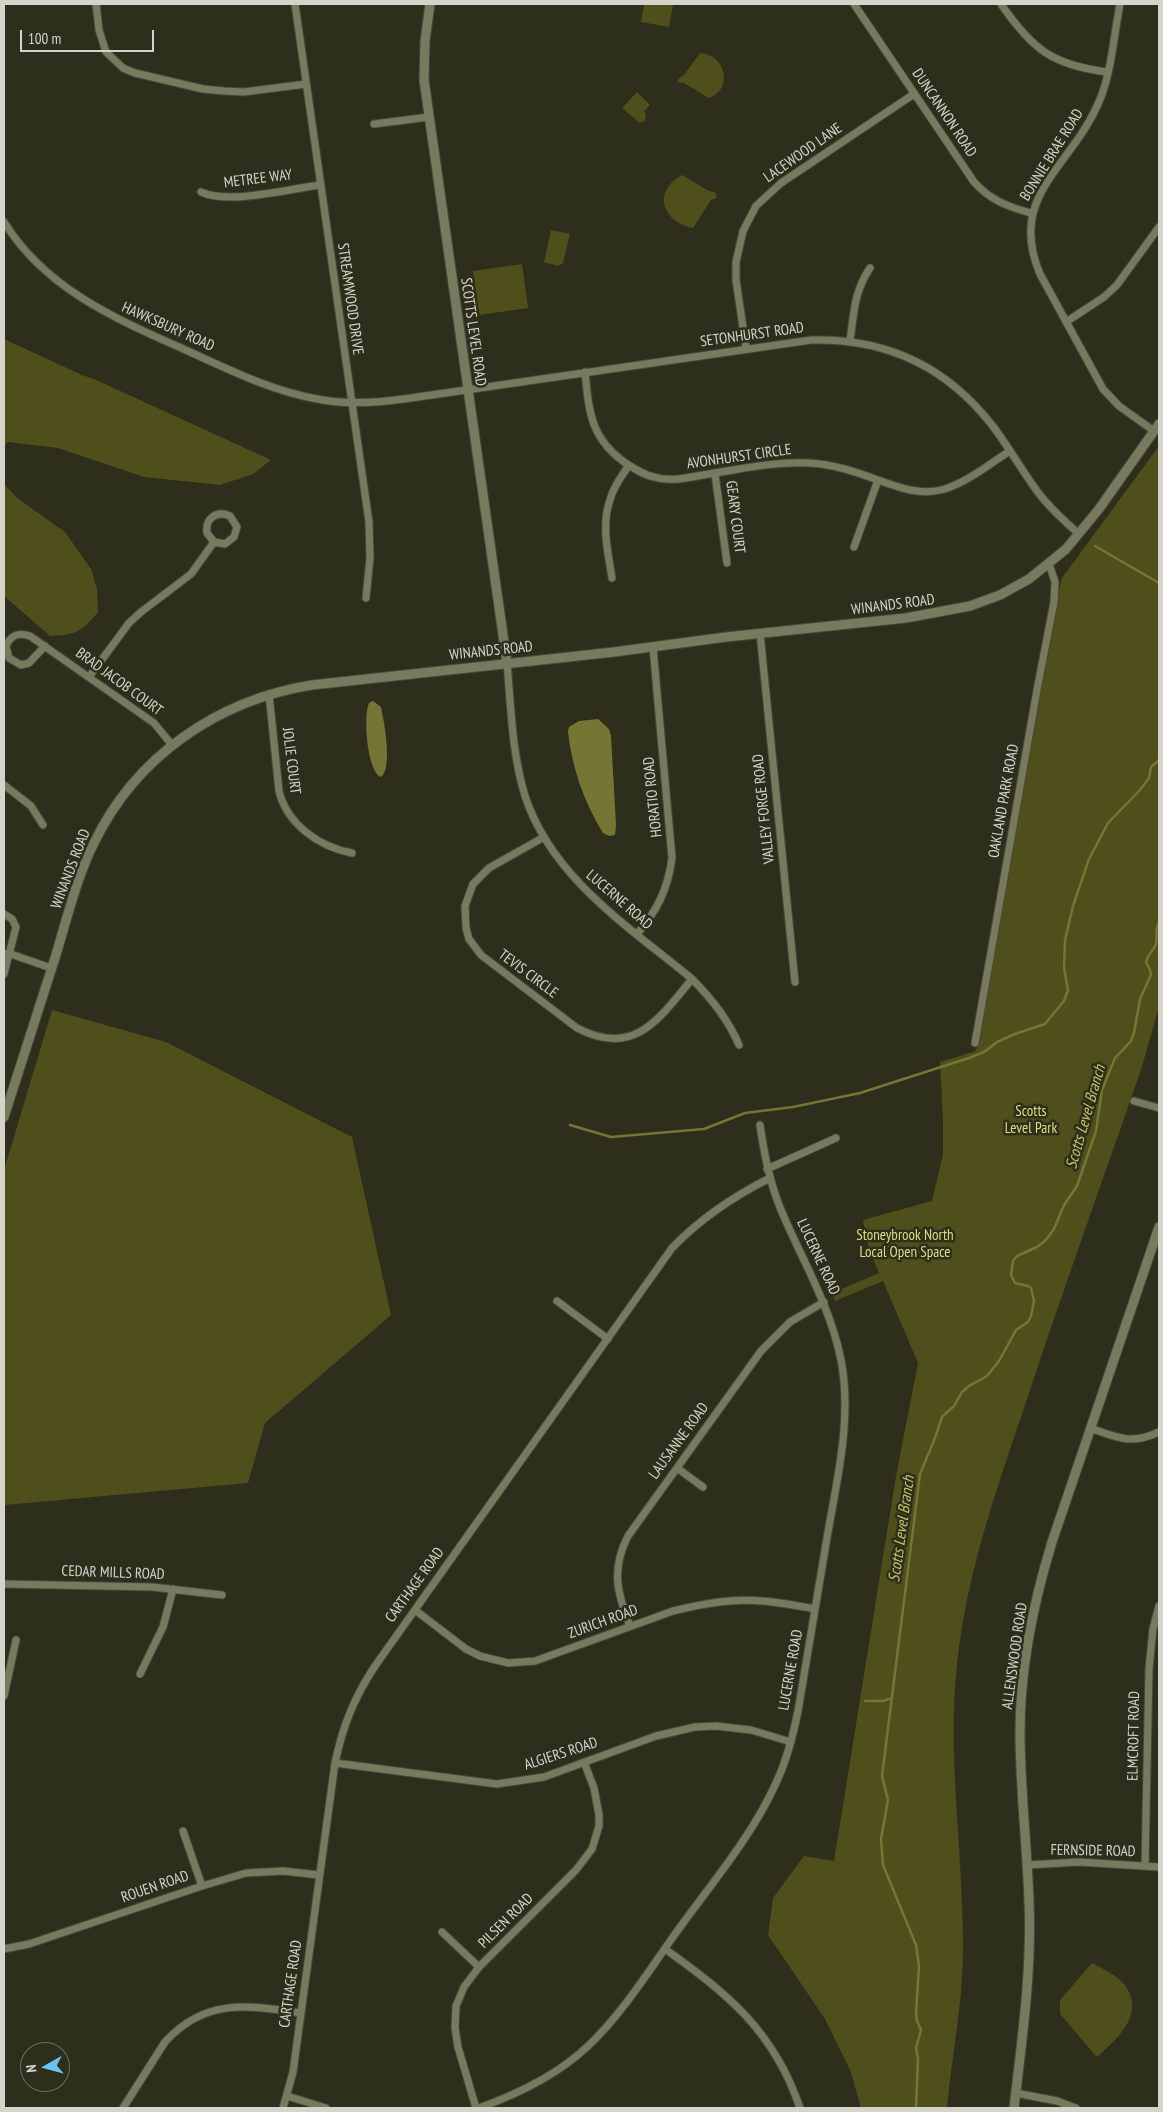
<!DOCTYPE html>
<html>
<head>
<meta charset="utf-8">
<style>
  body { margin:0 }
  #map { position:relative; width:1163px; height:2112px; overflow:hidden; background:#2e2e1d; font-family:"PT Sans Narrow",sans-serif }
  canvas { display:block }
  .frame { position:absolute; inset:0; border:5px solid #d4d4ca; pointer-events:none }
  .north { position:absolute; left:20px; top:2042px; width:50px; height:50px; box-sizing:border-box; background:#2e2e1d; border:1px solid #707062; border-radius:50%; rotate:263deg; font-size:14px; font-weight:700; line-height:20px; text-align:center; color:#d4d4ca }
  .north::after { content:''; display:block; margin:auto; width:18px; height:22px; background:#6ac3f1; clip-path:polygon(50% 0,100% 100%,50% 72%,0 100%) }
  .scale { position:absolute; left:20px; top:30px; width:134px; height:22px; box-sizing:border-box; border:2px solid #d4d4ca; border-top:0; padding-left:6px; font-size:15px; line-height:18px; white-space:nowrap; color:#d4d4ca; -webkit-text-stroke:4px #2e2e1d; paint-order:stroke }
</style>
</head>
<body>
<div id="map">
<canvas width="1163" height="2112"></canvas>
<div class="frame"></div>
<div class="north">N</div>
<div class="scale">100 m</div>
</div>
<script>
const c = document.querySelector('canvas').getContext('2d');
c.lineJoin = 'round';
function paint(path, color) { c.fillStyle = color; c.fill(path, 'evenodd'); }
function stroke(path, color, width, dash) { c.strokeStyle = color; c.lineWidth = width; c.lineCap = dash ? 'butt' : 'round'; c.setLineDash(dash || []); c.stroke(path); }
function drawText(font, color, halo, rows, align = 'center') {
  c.font = font + ' "PT Sans Narrow",sans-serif'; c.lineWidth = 5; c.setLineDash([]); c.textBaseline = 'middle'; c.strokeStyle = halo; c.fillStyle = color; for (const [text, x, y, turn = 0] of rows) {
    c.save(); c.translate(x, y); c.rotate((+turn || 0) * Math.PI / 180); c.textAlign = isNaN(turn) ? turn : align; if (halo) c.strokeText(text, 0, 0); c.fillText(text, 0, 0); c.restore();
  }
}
const green = new Path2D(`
  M644,4H673L669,27L641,22Z
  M700,53C726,55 734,89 709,98L684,83L678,82V79L684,75Z
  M637,92L650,105L644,111L646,116L645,121L640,123L622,108Z
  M682,175L709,191L715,192L717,198L711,200L693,228C662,222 652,191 682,175Z
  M551,230L570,234L563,263L558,266L544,262Z
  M522,264L528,308L479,315L473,271Z
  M4,339L82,375L94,379L271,460L253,474L220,485L144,477L58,448L8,442L4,446Z
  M1159,446V1007L1141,1070C1102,1182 1062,1293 1025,1405C998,1485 970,1564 959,1648C945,1747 963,1844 963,1943C964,1998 952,2053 947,2108H861L851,2072L825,2019L768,1935L773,1898L804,1856L834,1861L896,1476L918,1363L883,1281L835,1301L832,1293L879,1273L869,1250L863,1220L932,1201L943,1154V1120L940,1062L976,1051L982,1008L1051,624L1062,578Z
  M4,484L17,498L65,532L91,569L97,589L98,612C82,632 75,635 50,636L4,596Z
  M52,1010L166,1042L352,1137L391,1315L265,1423L248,1483L4,1505V1170Z
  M1092,1963C1103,1969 1117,1975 1125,1985C1146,2014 1117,2039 1097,2057L1060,2014V2000Z`);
const water = new Path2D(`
  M373,701L381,707C384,721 393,768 381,777C367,772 363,716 369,703Z
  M598,719L609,729L611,736L616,825L615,835L609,836L603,833C584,802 572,768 568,732L569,727L579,721Z`);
const stream = new Path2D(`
  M1095,546L1159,583
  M570,1125L611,1137L704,1129L745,1113L793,1107L860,1093L969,1058L984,1052L997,1042L1015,1034L1045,1024L1064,1001L1068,990L1064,968L1065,940L1073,906L1089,859L1108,823L1140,790L1149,778L1151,767L1159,760
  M865,1701H883L892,1698
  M916,2108L918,2058L916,2048L921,2030L917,2021L916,2013L919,1966L916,1945L883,1865L881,1839L888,1800L882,1776L920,1474L935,1438L942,1417L954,1406L962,1392L969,1386L987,1376L999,1361L1016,1330L1028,1322L1031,1316L1034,1301L1031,1288L1028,1286L1015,1283L1011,1275L1013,1261L1017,1256L1037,1247L1045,1241L1054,1229L1064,1205L1077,1186L1096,1131L1102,1090L1115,1058L1131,1041L1134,1033L1140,999L1151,975L1150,970L1146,962C1148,954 1154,950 1156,944C1158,936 1154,930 1159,923`);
const minor = new Path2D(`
  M96,4L99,30L106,52L123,68L135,73L203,89L224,91L244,92L306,84
  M295,4L369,522L370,558L366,598
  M854,4L974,182C990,200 1008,207 1031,213
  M1001,4C1032,49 1052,65 1107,72
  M1120,4C1114,34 1111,77 1098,104C1070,168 1007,196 1040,274L1103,389L1119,406L1154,431
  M374,124L429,117
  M201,192C229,205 288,189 320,185
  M4,222C47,291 119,320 190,352C232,371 272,391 317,399C346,405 375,403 404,399L811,340C885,338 946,366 992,425C1008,446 1021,469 1037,491C1049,507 1064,521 1079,534
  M1066,322L1104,297L1117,285L1159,227
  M850,341C854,312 854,292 870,268
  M746,348L736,280V262L743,231L756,206L781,183L914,94
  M585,372C589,411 590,437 624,462C633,468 643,475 654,477C670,482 687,478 703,475C737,470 774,461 809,463C833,464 856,472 878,480C900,488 921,496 945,489C969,481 989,464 1010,451
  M715,474L727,563
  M854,547L878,480
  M612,578C608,553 601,525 610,500C613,487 622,476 629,465
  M760,633L795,982
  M45,646L29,663L21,665L9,658L6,646C11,635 18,632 30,636L154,723L172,745
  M507,663C511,707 512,754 525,796C552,878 628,926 692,979C712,999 728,1019 739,1045
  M89,677L129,623L141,612L191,574L214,542L225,544L234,537L237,527L230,516C217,510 205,518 207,533L214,542
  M269,694L279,791C287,824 319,847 352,853
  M4,785L31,806L43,825
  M544,837L489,868L473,884L465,906L466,928L469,939L481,955L577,1028C634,1058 659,1019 692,979
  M4,914L12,919L16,927L4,974
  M637,934C657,911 668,889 672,858L653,647
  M8,953L51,968
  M975,1043L1037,690L1054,602L1055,582L1049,564
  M1134,1101L1159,1108
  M767,1169L836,1138
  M557,1301L608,1339
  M1090,1428C1118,1438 1131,1445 1159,1432
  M677,1468L703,1487
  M4,1584L152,1587L222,1595
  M415,1610L466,1649L480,1656L508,1663L535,1661L673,1611C702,1604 732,1598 762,1601C779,1602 798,1606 815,1609
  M630,1626C617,1593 611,1569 628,1536L761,1351L790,1322L824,1302
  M140,1674L163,1627L173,1589
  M4,1696L16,1640
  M335,1763L497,1784L544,1777L656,1736L695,1727L716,1726L751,1730L791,1742
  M183,1831L202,1886
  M1027,1865L1079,1862L1159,1867
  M1145,1866L1149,1669L1153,1629L1159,1606
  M442,1932L479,1967
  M4,1949L29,1944L202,1886L246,1873L283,1871L319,1875
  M665,1949C728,1994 774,2031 800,2108
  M1016,2093L1057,2101L1076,2108
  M287,2096L326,2108
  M123,2108L165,2042C205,1998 247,2005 300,2013
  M283,2108L293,2072L335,1763C343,1725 354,1698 375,1666L672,1248C701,1218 732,1197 770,1178
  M476,2108L458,2047L455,2028L456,2006L464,1987L479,1967L576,1870L592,1849L599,1826V1815L594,1788L584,1762
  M479,2108C518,2094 556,2076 587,2047C621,2015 646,1975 673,1937C707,1889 752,1837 776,1783C787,1760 793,1736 798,1711C808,1651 818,1592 828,1532C838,1475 852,1417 841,1360C830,1304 800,1257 779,1205C769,1179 764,1153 760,1125`);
const tertiary = new Path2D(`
  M430,4L425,41L424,80L507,663
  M4,1117C21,1064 38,1011 55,958C67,919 76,879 94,843C136,756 218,700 312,685L614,652L726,637L906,618L970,606L1000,595L1029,579L1066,549L1099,509L1159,424
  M1014,2108C1022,2039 1032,1971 1029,1901C1027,1845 1020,1788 1020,1732C1020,1667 1033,1604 1052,1542L1159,1227`);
const streetNames = [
  ["DUNCANNON ROAD",944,113,56],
  ["LACEWOOD LANE",803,153,-35],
  ["BONNIE BRAE ROAD",1052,155,-58],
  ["METREE WAY",258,179,-7],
  ["STREAMWOOD DRIVE",350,299,82],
  ["HAWKSBURY ROAD",168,327,24],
  ["SCOTTS LEVEL ROAD",473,332,82],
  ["SETONHURST ROAD",752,335,-8],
  ["AVONHURST CIRCLE",739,457,-8],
  ["GEARY COURT",735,517,83],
  ["WINANDS ROAD",893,605,-7],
  ["WINANDS ROAD",491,651,-6],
  ["BRAD JACOB COURT",119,682,36],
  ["JOLIE COURT",291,761,83],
  ["HORATIO ROAD",653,797,-96],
  ["OAKLAND PARK ROAD",1004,801,-80],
  ["VALLEY FORGE ROAD",764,809,-96],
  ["WINANDS ROAD",71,869,-69],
  ["LUCERNE ROAD",619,900,41],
  ["TEVIS CIRCLE",528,974,37],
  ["LUCERNE ROAD",818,1257,65],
  ["LAUSANNE ROAD",679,1441,-54],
  ["CEDAR MILLS ROAD",113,1573,2],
  ["CARTHAGE ROAD",415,1585,-54],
  ["ZURICH ROAD",603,1622,-20],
  ["ALLENSWOOD ROAD",1015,1656,-82],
  ["LUCERNE ROAD",791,1670,-80],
  ["ELMCROFT ROAD",1134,1736,-89],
  ["ALGIERS ROAD",561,1754,-18],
  ["FERNSIDE ROAD",1093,1851,1],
  ["ROUEN ROAD",155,1887,-19],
  ["PILSEN ROAD",506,1921,-45],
  ["CARTHAGE ROAD",291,1984,-82]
];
const parkNames = [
  ["Scotts",1031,1112],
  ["Level Park",1031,1129],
  ["Stoneybrook North",905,1236],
  ["Local Open Space",905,1253]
];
const waterNames = [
  ["Scotts Level Branch",1086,1117,-74],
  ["Scotts Level Branch",902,1529,-82]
];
paint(green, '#4e4f1b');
paint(water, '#757634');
stroke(stream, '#757634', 2.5);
stroke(minor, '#494939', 9);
stroke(tertiary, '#494939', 11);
stroke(minor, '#787a5f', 7);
stroke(tertiary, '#787a5f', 9);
drawText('15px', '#d4d4ca', '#2e2e1d', streetNames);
drawText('15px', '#dddf80', '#2e2e1d', parkNames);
drawText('italic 16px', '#c4c767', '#2e2e1d', waterNames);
</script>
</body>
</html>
